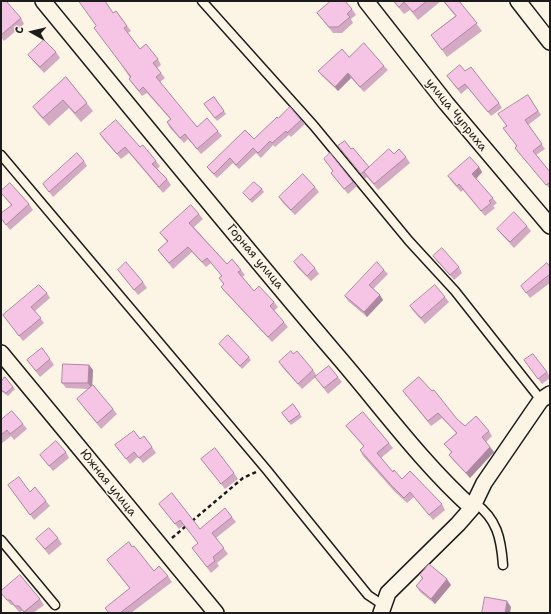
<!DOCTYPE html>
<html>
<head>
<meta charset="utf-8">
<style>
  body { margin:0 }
  #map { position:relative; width:551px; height:614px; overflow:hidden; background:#fcf5e5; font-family:"Shantell Sans",sans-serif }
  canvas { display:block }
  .frame { position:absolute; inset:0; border:2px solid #1c1c1c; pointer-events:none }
  .north { position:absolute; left:12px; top:12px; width:40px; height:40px; -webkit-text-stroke:3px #fcf5e5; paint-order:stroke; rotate:278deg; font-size:11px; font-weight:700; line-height:16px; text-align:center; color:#1c1c1c }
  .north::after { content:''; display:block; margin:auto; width:14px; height:18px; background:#1c1c1c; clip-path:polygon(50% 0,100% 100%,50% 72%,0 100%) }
</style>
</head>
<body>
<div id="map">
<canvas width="551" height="614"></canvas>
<div class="frame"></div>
<div class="north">С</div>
</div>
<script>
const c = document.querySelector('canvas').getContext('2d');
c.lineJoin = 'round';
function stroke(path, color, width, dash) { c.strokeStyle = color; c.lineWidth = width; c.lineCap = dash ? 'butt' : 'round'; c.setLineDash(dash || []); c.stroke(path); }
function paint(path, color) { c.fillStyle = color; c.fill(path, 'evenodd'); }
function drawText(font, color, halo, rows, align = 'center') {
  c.font = font + ' "Shantell Sans",sans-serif'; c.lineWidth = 3; c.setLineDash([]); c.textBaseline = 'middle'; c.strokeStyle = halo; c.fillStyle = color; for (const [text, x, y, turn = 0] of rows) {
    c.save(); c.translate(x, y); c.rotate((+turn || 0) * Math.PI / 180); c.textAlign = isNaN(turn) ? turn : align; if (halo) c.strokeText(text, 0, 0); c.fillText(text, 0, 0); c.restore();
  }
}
const path = new Path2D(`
  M192,521L243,478L256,472
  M172,538L186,526`);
const lane = new Path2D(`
  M202,1L314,126L409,241L455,291L541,400
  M1,155L266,469L368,595L383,605
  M475,503C497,519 501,538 503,565
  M1,540L55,605`);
const street = new Path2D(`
  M43,1C140,119 236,237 335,353C380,405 421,462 472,508
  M366,1L446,103L550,226
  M518,1L550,42
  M1,353L216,613
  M381,613L388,593L458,524L472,508L484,483L532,413L541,400L550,394`);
const wall = new Path2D(`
  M1,1L21,18L24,24L4,41L1,37Z
  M393,1H441L418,20L410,10L404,14Z
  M443,1H459L482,31L447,57L431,35L455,16Z
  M352,9L356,15L351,19L353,23L342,33H333L317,13Z
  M116,11L131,31L128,33L140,49L158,59L161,65L157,68L165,78L160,82L197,127L218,131L222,136L201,154L188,139L184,143L170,128L167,122L170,119L147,93L142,96L129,79L130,78L96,26Z
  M56,52L60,58L44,73L32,60L28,55Z
  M349,57L384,66L388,70L364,92L351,78L338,91L322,76L318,71Z
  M465,71L499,103L502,108L491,116L468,88L461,94L447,76Z
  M66,77L93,111L81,122L69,108L49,126L39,115L33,107Z
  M528,95L541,115L528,125L545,149L536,155L550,172V189L515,148L516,146L506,126Z
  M214,97L226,114L217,121L204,104Z
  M278,118L301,120L305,124L291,137L289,135L275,147L273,145L261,158L256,153L239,169L233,163L217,178L210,171L207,167L254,139Z
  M100,134L156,161L160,166L157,169L167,179L171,185L163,193L129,153L121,159L104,140Z
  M338,146L351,149L369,167L394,154L406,157L410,163L378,190L367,177L365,179Z
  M324,159L353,182L357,186L348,194L331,173L333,171Z
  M84,161L87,166L53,197L43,184Z
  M479,167L482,172L476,179L497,203L493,206L495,208L485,216L463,190L461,192L452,182L448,176Z
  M315,187L319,192L295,215L283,203L279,197Z
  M262,189L264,192L252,203L243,193Z
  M1,193L29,204L33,210L10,230L1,218L11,205Z
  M199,214L203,219L194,227L227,264L241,270L245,275L242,277L254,291L274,302L278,307L274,311L284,322L288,327L272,342L225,292L221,287L224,285L219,278L222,276L211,263L206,267L192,252L173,269L158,250L167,242L160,233Z
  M527,226L531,231L514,248L501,234L497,229Z
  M433,256L459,267L462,273L454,280L437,261Z
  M294,262L315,268L319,274L311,281L298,268Z
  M550,267V283L530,298L521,286Z
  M118,270L143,282L147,288L138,295Z
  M384,270L388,274L373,289L380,295L383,300L367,317L348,301L345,296Z
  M47,293L50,298L35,311L44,323L23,341L3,315Z
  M445,297L449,302L425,324L414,312L410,306Z
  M219,344L249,357L251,360L242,369Z
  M293,354L313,370L317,376L302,389L283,368L279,362Z
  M50,359L54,365L40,377L27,360Z
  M524,360L547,372L550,377V378L542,384Z
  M89,365L93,370L92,386L113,409L117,414L101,429L77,399L88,389L66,388L62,383Z
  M5,377L15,389L8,396L1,391V382Z
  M315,377H338L342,382L328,394Z
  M403,391L457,419L465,426L489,431L492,436L486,442L494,452L470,478L453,460L449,455L451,452L444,444L456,433L442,418L431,426Z
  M293,404L302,417L291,425L282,413Z
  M1,420L23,424L27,429L14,440L11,436L1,444Z
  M346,426L389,443L393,448L381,458L393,472L402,479L442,504L445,510L433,520L414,497L407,503L394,491L363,456L360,450L364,447Z
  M115,445L152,447L156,453L143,463L138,457L130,464Z
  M66,452L69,458L53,471L40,455Z
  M201,459L234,473L238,479L225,489Z
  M8,485L30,492L46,501L50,506L34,520Z
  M159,504L200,529L232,517L236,522L216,538L228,554L217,563L219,566L211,573L196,553L198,543L184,525L179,529Z
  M58,538L62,544L49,555L36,539Z
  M132,547L154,571L168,576L172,582L131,613H109L130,589L107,560Z
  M420,575L451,585L435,604L420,592L416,586L422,579Z
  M1,593L40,599L44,605L33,613H24L23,611L19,612L13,605H11Z`);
const shadedWall = new Path2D(`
  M348,73L351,78L338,91L335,87Z
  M479,167L482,172L476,179L472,174Z
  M380,295L383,300L367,317L364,312Z
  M89,365L93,370L92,389L88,383Z
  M490,447L494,452L470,478L466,473Z
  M447,579L451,585L435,604L431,599Z
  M507,601L511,607L510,613H505Z`);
const building = new Path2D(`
  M1,1H6L21,18L1,35Z
  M79,1H105L113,13L116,11L127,26L124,28L140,49L146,44L158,59L153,63L161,73L156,77L197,127L207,118L218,131L197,149L185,134L180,138L167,122L171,119L143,87L139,91L129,79L131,77L94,28L96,26Z
  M331,1H345L352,9L347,14L350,17L338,27H329L317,13Z
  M394,1H427L413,12L404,2L399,7Z
  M444,1H459L477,23L442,50L431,35L456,16Z
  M44,40L56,52L40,67L28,55Z
  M364,43L384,66L360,87L348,73L335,87L318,71L342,49L349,57Z
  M460,65L465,71L471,67L499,103L488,112L465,84L458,89L447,76Z
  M66,77L87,103L75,113L63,100L43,118L33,107Z
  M528,95L538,111L525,120L542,144L533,151L550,172V182L546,185L515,148L517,146L503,128L507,126L498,114Z
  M214,97L224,111L215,118L204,104Z
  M290,107L301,120L287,133L286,131L272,143L270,141L258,153L253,148L236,165L230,158L214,174L207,167L245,130L254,139L277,117L278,118Z
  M116,120L140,147L143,145L156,161L152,164L167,179L159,187L125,147L117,154L100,134Z
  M345,141L351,149L353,148L369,167L361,174L338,146Z
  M389,149L394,154L399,149L406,157L374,184L364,172Z
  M77,153L84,161L49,192L43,184Z
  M330,153L353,182L344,189L331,173L333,171L324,159Z
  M470,157L479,167L472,174L493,198L489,201L491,203L481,211L459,184L457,186L448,176Z
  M303,174L315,187L291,210L279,197Z
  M254,182L262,189L250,200L243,193Z
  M10,183L29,204L6,225L1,218V213L12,205L1,193V191Z
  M191,205L199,214L189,223L227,264L232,259L241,270L238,272L254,291L259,286L274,302L270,306L284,322L268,337L221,287L224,284L219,278L222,276L207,258L202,262L188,247L169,263L158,250L168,241L160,233Z
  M514,212L527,226L510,242L497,229Z
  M442,248L459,267L450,275L433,256Z
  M302,254L315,268L307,276L294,262Z
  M126,262L143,282L134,290L118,270Z
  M377,262L384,270L369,285L380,295L364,312L345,296Z
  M547,263L550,267V274L526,293L521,286Z
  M39,285L47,293L31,307L41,318L19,336L3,315Z
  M435,285L445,297L421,318L410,306Z
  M228,335L249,357L240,366L219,344Z
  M42,348L50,359L36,371L27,360Z
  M291,351L293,354L297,351L313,370L298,384L279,362Z
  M533,354L547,372L538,379L524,360Z
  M63,364L89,365L88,383H62Z
  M329,366L338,377L324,388L315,377Z
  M5,377L13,387L6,393L1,390V382Z
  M419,377L432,391L434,390L457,419L465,426L476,416L489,431L482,437L490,447L466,473L449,455L452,452L444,444L457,433L438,413L428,421L403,391Z
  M93,385L113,409L97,423L77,399Z
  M293,404L300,414L289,422L282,413Z
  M12,411L23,424L10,434L7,430L1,435V420Z
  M363,412L389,443L377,453L393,472L394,470L402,479L410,471L442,504L429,515L410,492L404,498L391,485L360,450L364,446L346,426Z
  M134,431L140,439L144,436L152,447L139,458L134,452L126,459L115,445Z
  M56,441L66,452L49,466L40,455Z
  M215,448L234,473L221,484L201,459Z
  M19,477L30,492L35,487L46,501L30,515L8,485Z
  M172,493L200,529L225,508L232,517L212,533L224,548L213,557L215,561L207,567L192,548L198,543L180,520L175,524L159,504Z
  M49,528L58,538L45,549L36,539Z
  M129,542L132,547L134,546L154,571L159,566L168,576L120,613H109L105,608L130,588L107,560Z
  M429,564L447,579L431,599L416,586L423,578L420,575Z
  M20,575L40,599L24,612L19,606H15L10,600H7L1,593V591Z
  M485,597L507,601L505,613H482Z`);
const streetNames = [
  ["улица Чуприха",456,115,51],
  ["Горная улица",255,257,50],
  ["Южная улица",108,483,51]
];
stroke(lane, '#1c1c1c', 11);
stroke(street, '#1c1c1c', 18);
stroke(path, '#1c1c1c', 2.5, [4, 3]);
stroke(lane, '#fcf5e5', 8);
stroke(street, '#fcf5e5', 15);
paint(wall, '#d4a9c4');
paint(shadedWall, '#ac89a0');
paint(building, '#f6c4e4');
stroke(building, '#ac89a0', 1);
drawText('12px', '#1c1c1c', '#fcf5e5', streetNames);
</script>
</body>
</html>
